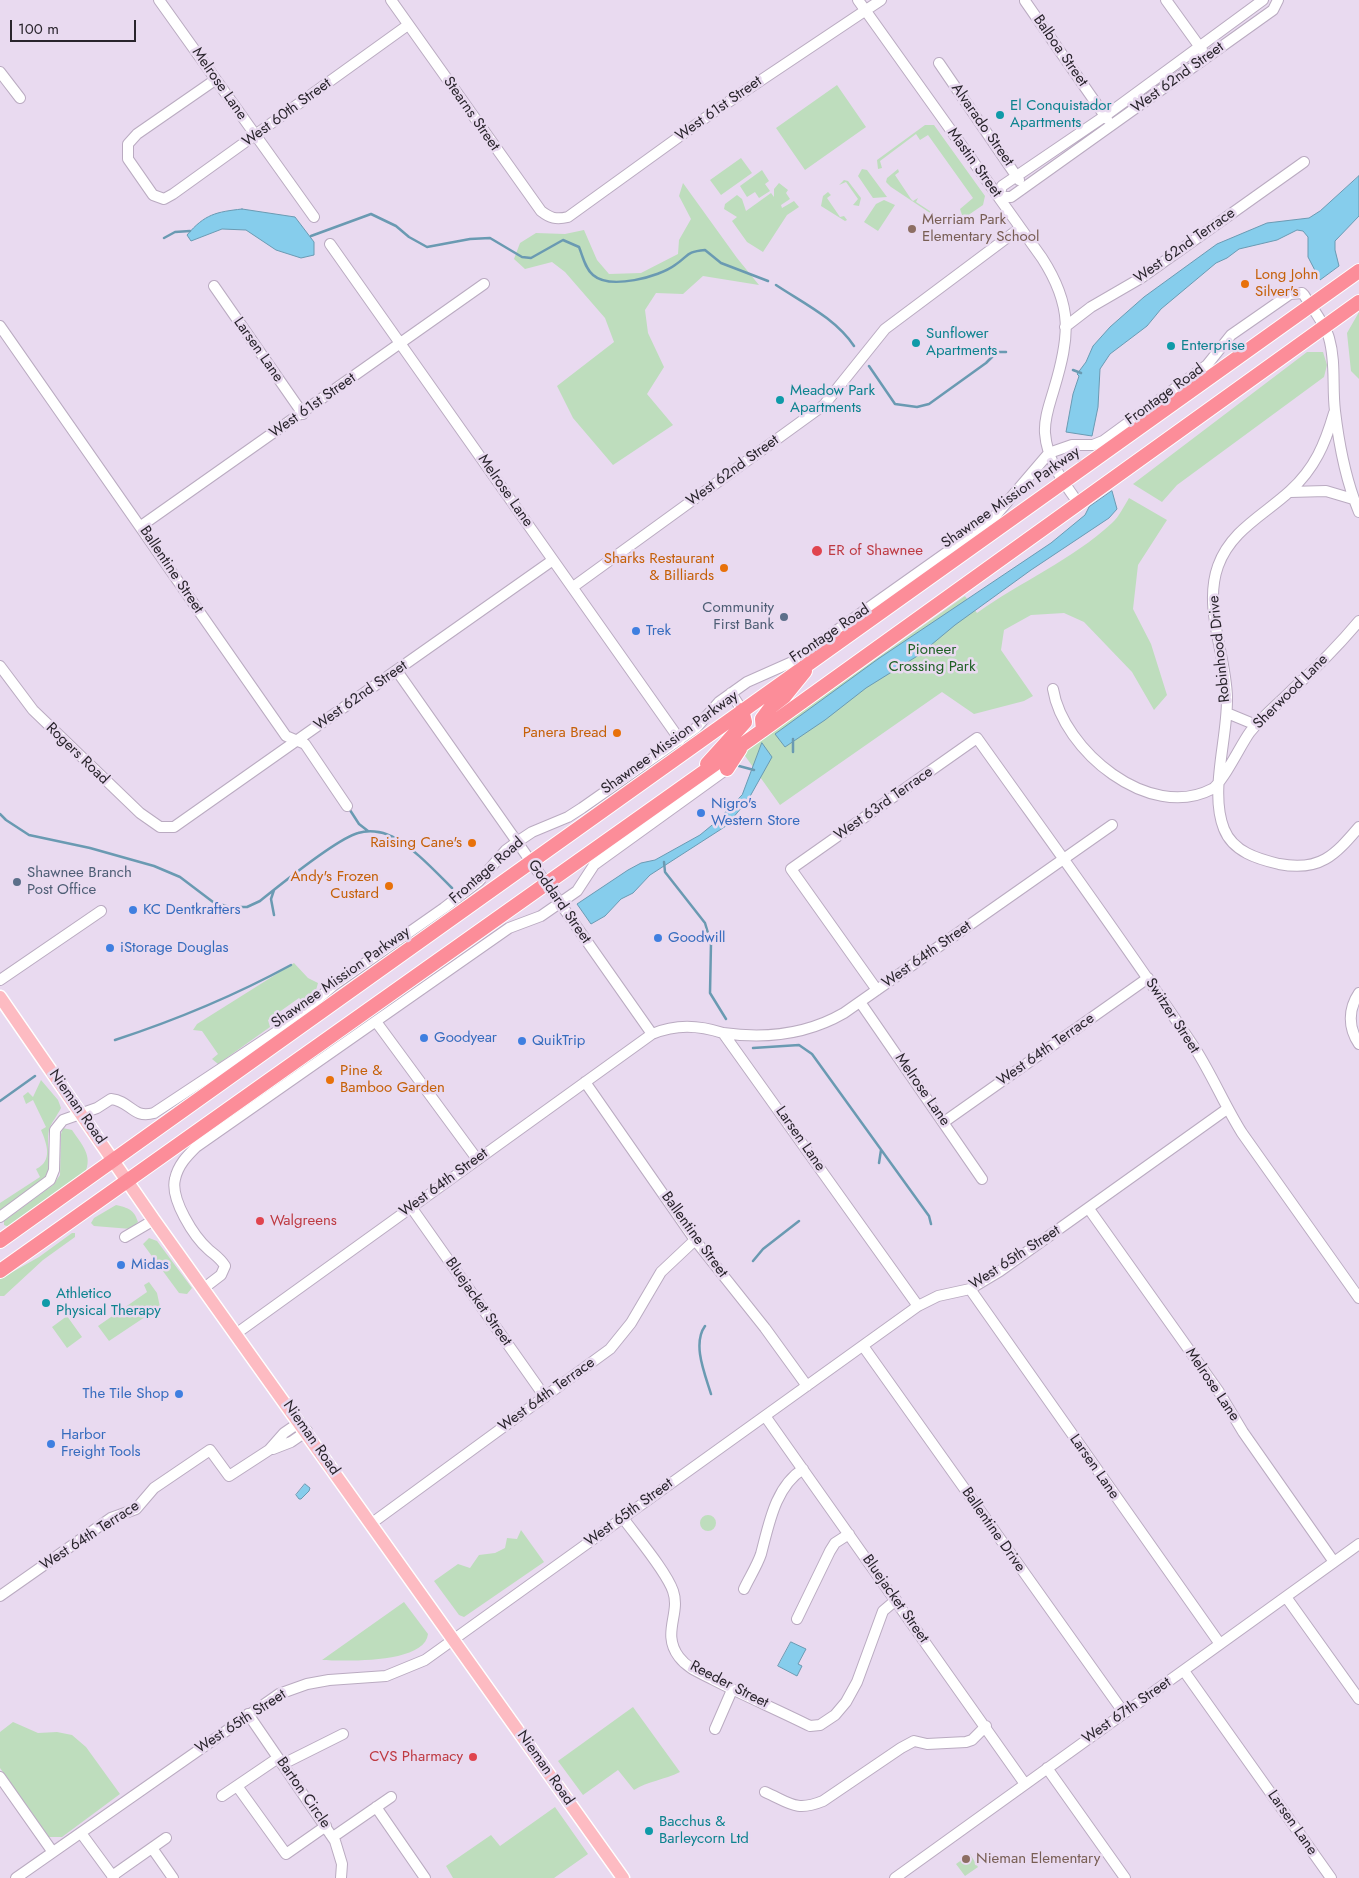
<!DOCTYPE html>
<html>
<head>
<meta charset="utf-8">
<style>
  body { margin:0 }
  #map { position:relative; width:1359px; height:1878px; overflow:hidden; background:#e9daf0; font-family:Jost,sans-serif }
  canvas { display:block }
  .scale { position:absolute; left:10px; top:20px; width:126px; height:22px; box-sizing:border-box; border:2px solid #29242c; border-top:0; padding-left:6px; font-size:15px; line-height:18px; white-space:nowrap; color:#29242c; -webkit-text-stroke:4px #e9daf0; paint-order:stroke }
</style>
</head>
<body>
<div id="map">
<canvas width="1359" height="1878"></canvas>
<div class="scale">100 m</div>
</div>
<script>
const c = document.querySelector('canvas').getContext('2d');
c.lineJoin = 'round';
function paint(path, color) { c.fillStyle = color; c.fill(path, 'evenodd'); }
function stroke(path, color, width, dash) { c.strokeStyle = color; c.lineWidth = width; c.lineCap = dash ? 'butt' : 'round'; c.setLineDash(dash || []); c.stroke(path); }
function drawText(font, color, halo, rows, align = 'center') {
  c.font = font + ' Jost,sans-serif'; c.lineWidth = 5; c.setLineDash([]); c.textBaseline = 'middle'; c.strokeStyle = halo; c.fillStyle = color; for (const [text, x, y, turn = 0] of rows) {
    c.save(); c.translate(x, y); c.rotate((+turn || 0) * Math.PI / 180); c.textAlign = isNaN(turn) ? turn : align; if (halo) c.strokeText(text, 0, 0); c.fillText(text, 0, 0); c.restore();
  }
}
const green = new Path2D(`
  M837,85L866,127L805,170L776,128Z
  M925,125H934L985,196L983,205L967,216L962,215L960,209L973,198L928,135L920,140L916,134L880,161L882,168L878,169L877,160Z
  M741,158L752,173L721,195L710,180Z
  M862,169L867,170L887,197L873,198L858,176Z
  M898,169L899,172L895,175L911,199L913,201L918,198L916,202L945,221L951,217V225H948L891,187L886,182L887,178Z
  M762,170L769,181L765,184L770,191L759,198L755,192L747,197L740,186Z
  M844,180L848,181L861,198L859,206L853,205L858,199L846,182L839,185Z
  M683,183L737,258L759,285L703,276L683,294L656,293L645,310L648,333L664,367L647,394L673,425L613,465L573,418L557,386L614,342L605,318L565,272L552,262L525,269L514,259L520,243L536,233L565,234L584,230L597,260L609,274L641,273L678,254L679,240L691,219L679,196Z
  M779,183L788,190L786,193L790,199L781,205L782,208L794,201L799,207L787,215L763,252L747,242L732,221L737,217L724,209L725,204L737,195L742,199L746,211L771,193L774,197V189Z
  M828,192L831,195L827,198L840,217L844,216L847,220L845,221L821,206L823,196Z
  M884,200L895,205L878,231L864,222L876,204Z
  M1359,312V379L1351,371L1347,333Z
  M1307,352H1323L1327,365L1324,377L1177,485L1162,502L1133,484Z
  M1129,498L1167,520L1138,565L1133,609L1151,644L1167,695L1154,710L1132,672L1084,622L1064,613L1031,615L1004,630L1001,650L1033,696L1024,701L974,714L942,692L780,805L743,753L965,596L977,613C1020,582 1072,560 1112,523C1119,517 1124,506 1129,498Z
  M294,963L308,978L318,983L315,994L303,1002L299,998L268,1020L270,1027L218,1064L212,1059L218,1054L202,1031L193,1030L197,1024Z
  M41,1080L58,1100L61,1108C57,1116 51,1123 49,1130C45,1147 55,1163 44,1179L0,1210V1203L40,1177L36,1169C53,1161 47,1144 41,1130L46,1127L33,1100L26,1104L23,1096L28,1092L33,1097Z
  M63,1128L72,1130C82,1145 93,1155 85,1173L9,1227L4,1225V1221L53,1185L60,1175L61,1134Z
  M116,1205C128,1208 134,1209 138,1222L131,1229L94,1226L91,1223L94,1218Z
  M72,1233H75V1237L43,1260L4,1296H0V1279L39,1257Z
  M149,1238L157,1241L192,1288L187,1294L179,1293L143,1244Z
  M149,1282L157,1293L160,1307L109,1341L98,1326L147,1292L144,1285Z
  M67,1316L82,1337L67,1348L52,1327Z
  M700 1523a8 8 0 1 1 16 0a8 8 0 1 1-16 0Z
  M521,1530L544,1562L464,1617L459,1615L434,1581L458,1564L470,1568L479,1555L495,1553L505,1548L507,1538L517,1539Z
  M404,1602L428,1634C425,1664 344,1661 322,1660Z
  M633,1707L680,1772C664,1780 648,1781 634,1790L618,1770L583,1795L558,1761Z
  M13,1722L38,1733L57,1732L72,1735L86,1747L120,1794L62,1837H49L0,1768V1732Z
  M555,1807L588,1854L554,1878H453L446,1866L491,1835L500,1846Z
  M970,1854L978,1867L965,1876L956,1864Z`);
const water = new Path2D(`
  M1359,176V216L1335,241V250L1339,266L1320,280L1308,257V237L1303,231L1297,230L1277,240L1239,249L1227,258L1216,263L1161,309L1147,326L1110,354L1100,369L1098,407L1092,436L1066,432L1073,394L1079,376L1077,374L1086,362L1093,346L1110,327L1144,297L1217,244L1267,223L1309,218L1320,211Z
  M242,209L295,217L314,242V255L301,258L276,250L246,230L222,229L191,241L187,235C205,214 216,212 242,209Z
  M1112,491L1117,509L1109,518L1031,570L955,625L919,655L866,688L825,720L785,747L775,734L878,659L1051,543L1085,515L1089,507Z
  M762,743L772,757L748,800L726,826L650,875L633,893L621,899L605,916L591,924L577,904L628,870L641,863L655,860L700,835L717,821L742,795Z
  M305,1484L310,1488L309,1491L301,1499H299L296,1495Z
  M791,1642L806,1649L798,1664L802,1666L797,1676L778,1666Z`);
const stream = new Path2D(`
  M311,236L371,214L396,226L409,237L427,247L470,239L490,238L522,257L531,258L563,240L579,247C583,257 585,268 593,275C610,290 659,277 675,265C690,255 685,252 705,250L721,263L768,281
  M164,238L175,232L190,231
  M776,285C803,303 835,318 854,346
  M869,366L895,404L917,407L929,404L986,363L997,352H1006
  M1073,370L1081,373
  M793,739V752
  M739,766L754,770
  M348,807L359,824L368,831
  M0,814L6,820L29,835L90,848L154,866L180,877L213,902L229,907H247L260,901C280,885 336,839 358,833C368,830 381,831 391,836C411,845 437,873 452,888
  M664,862L665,872L705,923L711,943L710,993L726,1019
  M274,915L271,899L274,890
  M115,1040C176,1020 234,996 291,965
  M753,1048L799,1045L812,1054L929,1216L931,1224
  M0,1101L35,1076
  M879,1163L881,1150
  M753,1261L763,1249L799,1221
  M705,1326C692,1344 705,1374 711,1394`);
const minor = new Path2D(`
  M159,0L314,217
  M391,0L541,211C550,218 556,220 568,217L712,113L881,0
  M858,0L1042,258C1073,306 1070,336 1054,389C1050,403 1044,418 1045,433C1047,461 1064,483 1079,504
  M1166,0L1202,50
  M1263,0L1105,116L1002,186L999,197H1011L1273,10L1278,0
  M1025,1L1107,119
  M939,63L1019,180
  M0,72L20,98
  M215,80L137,134L128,144V159L153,195L164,199L173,194L408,25
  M330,244L680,740
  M214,286L303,414
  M0,326L286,736L305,744L347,806
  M1065,327L1091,307L1141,278L1304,162
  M1334,413C1325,444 1315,468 1290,491C1264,515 1231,530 1218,566C1203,608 1226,655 1227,697C1228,738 1209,791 1224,829C1233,852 1258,859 1279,864C1320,872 1335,855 1359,827
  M1290,492L1326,491L1353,499
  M141,526L484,284
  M573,587L824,405L885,329L1020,228
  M0,666L33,710L140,813L160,827H174L553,560
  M397,671L652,1034
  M1053,689C1063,750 1149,822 1212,789C1222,784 1241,744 1250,732C1263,716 1278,704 1293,689C1316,668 1339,645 1359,621
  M731,693L742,710
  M1227,713L1256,725
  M0,980L101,911
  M877,990L791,869L977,738C1051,842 1126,944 1196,1050C1213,1077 1225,1106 1242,1133L1359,1298
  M1359,993C1348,1009 1348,1028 1359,1044
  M860,1002L982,1179
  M377,1023L477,1159
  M723,1033C765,1039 806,1035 844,1013L1112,825
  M585,1082L695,1240L765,1328L807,1386
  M944,1122L1148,978
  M411,1207L545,1397
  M1089,1209L1219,1392L1243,1432L1334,1562
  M0,1217L50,1180L54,1170L55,1130L63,1120L97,1108L111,1099C131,1101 132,1119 154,1113L287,1025L334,985L444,908L479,881L506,850L517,842L532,832L568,817L582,808L696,728L719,702L747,682L792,662L984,526L996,515L1049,453L1072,445H1093L1103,441L1207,365L1231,335L1290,294L1302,293L1304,295C1312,308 1325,324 1329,338C1336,362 1332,387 1335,411C1339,445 1346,481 1359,512
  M125,1237L154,1220
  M204,1288L221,1275L225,1266C220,1258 216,1256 209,1250C194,1237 170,1199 175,1179C178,1165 187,1156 196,1147L509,928L541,916L577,891L594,865L727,769
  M970,1289L1220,1644
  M237,1333L652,1034C676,1024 698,1025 723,1033L918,1306
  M863,1346L1124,1713
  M765,1416L1025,1784
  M273,1449L291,1442L307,1431
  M623,1518C636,1536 666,1571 673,1591C681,1614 661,1633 679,1657C688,1669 701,1673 714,1680C745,1696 778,1710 810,1726L820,1725L835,1715L846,1702L857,1682L883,1611L896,1600
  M372,1523L610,1349L631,1323L661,1272L695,1240
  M744,1589C749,1578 757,1566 761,1554C769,1524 775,1487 803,1469
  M0,1596L111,1518L136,1509L154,1488L210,1450L229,1476L269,1450L284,1433L300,1422
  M1286,1597L1359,1699
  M797,1619L830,1551L835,1543L849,1534
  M1184,1671L1331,1878
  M248,1714L335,1841L342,1864L341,1878
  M715,1729L732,1690
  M283,1764L343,1734
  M1047,1768L1125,1878
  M0,1777L52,1851
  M237,1786L286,1854L326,1826
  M765,1792C790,1803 796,1812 823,1801L901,1748L914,1741L927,1744L966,1742L972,1740L986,1726
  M222,1796L278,1758
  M376,1807L425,1878
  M81,1833L114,1878
  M333,1837L391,1797
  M152,1848L173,1878
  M112,1876L166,1838
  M16,1878L279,1694L307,1684L329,1680L386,1676L425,1660L918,1306L938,1296L970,1289L1000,1271L1227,1109
  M895,1878L1359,1544`);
const major = new Path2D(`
  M0,997L154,1220L623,1878`);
const highway = new Path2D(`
  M763,730L762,719L771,707L784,697L805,671
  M707,764L745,722L742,710
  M727,769L740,749
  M0,1241L1359,271
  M0,1271L763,730L1359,302`);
const markers = [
  [1000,115,5,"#0f9aa8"],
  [912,229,5,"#8d6e63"],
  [1245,284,5,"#e8710a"],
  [916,343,5,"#0f9aa8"],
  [1171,346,5,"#0f9aa8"],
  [780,400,5,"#0f9aa8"],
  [817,551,6,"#e0444e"],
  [724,568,5,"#e8710a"],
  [784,617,5,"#5c6f8a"],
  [636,631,5,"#3f7fe0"],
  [617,733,5,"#e8710a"],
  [701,813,5,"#3f7fe0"],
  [472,843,5,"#e8710a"],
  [17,882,5,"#5c6f8a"],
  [389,886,5,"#e8710a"],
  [133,910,5,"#3f7fe0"],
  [658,938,5,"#3f7fe0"],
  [110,948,5,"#3f7fe0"],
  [424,1038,5,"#3f7fe0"],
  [522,1041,5,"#3f7fe0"],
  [330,1080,5,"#e8710a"],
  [260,1221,5,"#e0444e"],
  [121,1265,5,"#3f7fe0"],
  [46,1303,5,"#0f9aa8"],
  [179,1394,5,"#3f7fe0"],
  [51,1444,5,"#3f7fe0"],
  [473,1757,5,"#e0444e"],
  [649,1831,5,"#0f9aa8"],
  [966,1859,5,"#8d6e63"]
];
const streetNames = [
  ["Balboa Street",1060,51,55],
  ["West 62nd Street",1178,78,-36],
  ["Melrose Lane",219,84,55],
  ["West 61st Street",719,109,-35],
  ["West 60th Street",287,113,-36],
  ["Stearns Street",471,114,55],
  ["Alvarado Street",982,125,55],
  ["Mastin Street",974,163,54],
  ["West 62nd Terrace",1185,246,-35],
  ["Larsen Lane",258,350,55],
  ["Frontage Road",1165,395,-36],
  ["West 61st Street",313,406,-35],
  ["West 62nd Street",733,471,-36],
  ["Melrose Lane",505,491,55],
  ["Shawnee Mission Parkway",1011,498,-35],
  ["Ballentine Street",171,570,56],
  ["Frontage Road",830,634,-34],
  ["Robinhood Drive",1220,649,-96],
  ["Sherwood Lane",1291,692,-45],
  ["West 62nd Street",361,696,-35],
  ["Shawnee Mission Parkway",670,743,-36],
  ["Rogers Road",77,754,44],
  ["West 63rd Terrace",884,804,-35],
  ["Frontage Road",487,871,-41],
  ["Goddard Street",559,902,55],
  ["West 64th Street",927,955,-35],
  ["Shawnee Mission Parkway",341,978,-35],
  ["Switzer Street",1172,1016,57],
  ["West 64th Terrace",1046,1050,-35],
  ["Melrose Lane",922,1090,55],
  ["Nieman Road",77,1107,55],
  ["Larsen Lane",800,1139,55],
  ["West 64th Street",444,1183,-36],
  ["Ballentine Street",694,1235,54],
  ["West 65th Street",1015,1258,-33],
  ["Bluejacket Street",478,1302,55],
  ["Melrose Lane",1212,1385,56],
  ["West 64th Terrace",547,1395,-36],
  ["Nieman Road",311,1438,55],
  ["Larsen Lane",1094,1467,55],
  ["West 65th Street",629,1513,-36],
  ["Ballentine Drive",993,1530,55],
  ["West 64th Terrace",90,1536,-33],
  ["Bluejacket Street",895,1599,55],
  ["Reeder Street",729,1685,27],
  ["West 67th Street",1127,1711,-35],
  ["West 65th Street",241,1722,-33],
  ["Nieman Road",545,1768,55],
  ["Barton Circle",303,1793,55],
  ["Larsen Lane",1292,1823,55]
];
const cultureNames = [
  ["El Conquistador",1010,106],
  ["Apartments",1010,123],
  ["Sunflower",926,334],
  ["Apartments",926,351],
  ["Enterprise",1181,346],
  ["Meadow Park",790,391],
  ["Apartments",790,408],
  ["Athletico",56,1294],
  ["Physical Therapy",56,1311],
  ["Bacchus &",659,1822],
  ["Barleycorn Ltd",659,1839]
];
const educationNames = [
  ["Merriam Park",922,220],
  ["Elementary School",922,237],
  ["Nieman Elementary",976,1859]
];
const foodNames = [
  ["Long John",1255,275,"left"],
  ["Silver's",1255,292,"left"],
  ["Sharks Restaurant",714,559],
  ["& Billiards",714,576],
  ["Panera Bread",607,733],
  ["Raising Cane's",462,843],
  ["Andy's Frozen",379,877],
  ["Custard",379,894],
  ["Pine &",340,1071,"left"],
  ["Bamboo Garden",340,1088,"left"]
];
const healthNames = [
  ["ER of Shawnee",828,551],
  ["Walgreens",270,1221],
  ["CVS Pharmacy",463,1757,"right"]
];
const serviceNames = [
  ["Community",774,608],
  ["First Bank",774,625],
  ["Shawnee Branch",27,873,"left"],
  ["Post Office",27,890,"left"]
];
const shopNames = [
  ["Trek",646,631],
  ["Nigro's",711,804],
  ["Western Store",711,821],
  ["KC Dentkrafters",143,910],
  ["Goodwill",668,938],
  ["iStorage Douglas",120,948],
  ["Goodyear",434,1038],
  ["QuikTrip",532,1041],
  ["Midas",131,1265],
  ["The Tile Shop",169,1394,"right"],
  ["Harbor",61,1435],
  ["Freight Tools",61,1452]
];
const parkNames = [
  ["Pioneer",932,650],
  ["Crossing Park",932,667]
];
paint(green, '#beddbd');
paint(water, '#86cdec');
stroke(water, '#6a9ab2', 1);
stroke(stream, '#6a9ab2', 2.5);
stroke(minor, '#baabc1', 12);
stroke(major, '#fff', 15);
stroke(highway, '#fff', 16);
stroke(minor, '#fff', 10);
stroke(major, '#fdbbc2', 12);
stroke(highway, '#fc8d99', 14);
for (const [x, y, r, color] of markers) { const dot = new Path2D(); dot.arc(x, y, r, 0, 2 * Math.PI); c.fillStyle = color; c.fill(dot); stroke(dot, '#e9daf0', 2); }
drawText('15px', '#29242c', '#e9daf0', streetNames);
drawText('15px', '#0d838f', '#e9daf0', cultureNames, 'left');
drawText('15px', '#785e54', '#e9daf0', educationNames, 'left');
drawText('15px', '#c56008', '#e9daf0', foodNames, 'right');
drawText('15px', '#be3a42', '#e9daf0', healthNames, 'left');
drawText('15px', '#4e5e75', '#e9daf0', serviceNames, 'right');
drawText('15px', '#366cbe', '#e9daf0', shopNames, 'left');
drawText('15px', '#1f6125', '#e9daf0', parkNames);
</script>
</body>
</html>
